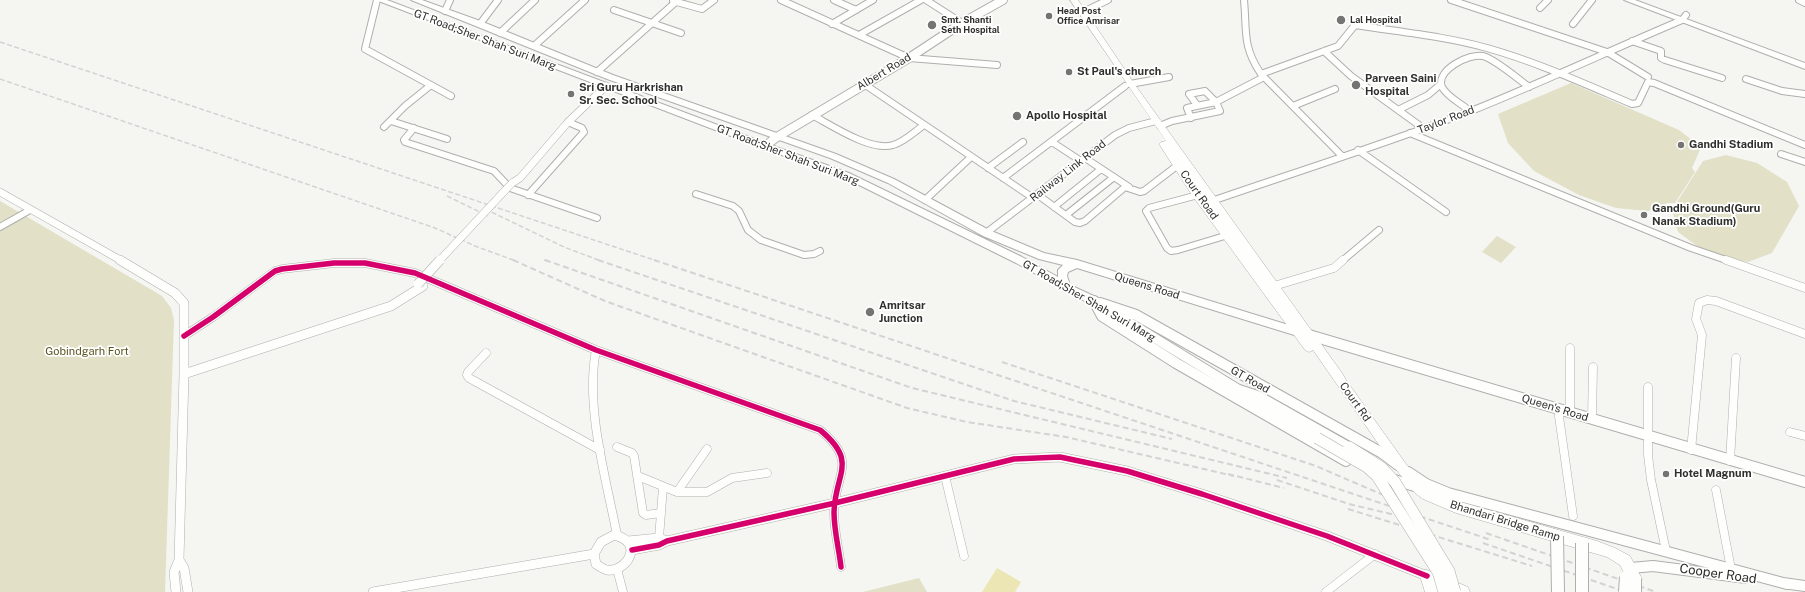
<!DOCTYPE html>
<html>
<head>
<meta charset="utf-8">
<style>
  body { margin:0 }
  canvas { display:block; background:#f5f5f2 }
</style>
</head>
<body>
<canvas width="1805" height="592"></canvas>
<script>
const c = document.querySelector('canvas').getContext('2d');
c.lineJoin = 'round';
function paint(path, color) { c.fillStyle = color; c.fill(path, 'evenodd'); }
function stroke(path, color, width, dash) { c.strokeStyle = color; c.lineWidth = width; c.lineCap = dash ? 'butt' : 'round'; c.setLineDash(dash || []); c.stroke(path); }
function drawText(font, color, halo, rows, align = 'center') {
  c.font = font + ' "Public Sans",sans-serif'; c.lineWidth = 3.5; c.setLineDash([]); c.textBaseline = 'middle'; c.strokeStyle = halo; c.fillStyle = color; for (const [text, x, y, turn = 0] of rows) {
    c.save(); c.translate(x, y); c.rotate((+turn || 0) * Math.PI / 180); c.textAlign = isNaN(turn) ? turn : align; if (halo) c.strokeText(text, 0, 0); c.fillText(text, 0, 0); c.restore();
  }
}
const green = new Path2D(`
  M1571,83L1679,130L1701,147L1692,168L1695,172L1675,203H1668L1648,211L1616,208L1579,195L1534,171L1508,143L1498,114Z
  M1726,155L1757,163L1787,182L1799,206L1772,253L1748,262L1711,256L1678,232L1672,210L1703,161Z
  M0,201L162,296L171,308L174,320L165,592H0Z
  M1497,236L1516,247L1501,263L1482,252Z
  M919,578L927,592H863Z`);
const water = new Path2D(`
  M997,568L1021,582L1015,592H982Z`);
const minorFar1 = new Path2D(`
  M377,0L365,49L451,96
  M781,0L909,58L997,65
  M834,0L856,10
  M926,0L962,23
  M1244,0C1247,31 1242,46 1261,74
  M1451,0L1607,52L1648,77
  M1799,0L1805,3
  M673,1L702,9L714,0
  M1540,8L1548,0
  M614,10L681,33
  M445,11L450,0
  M1083,12L1108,0
  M480,24L498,0
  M832,24L873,0
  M1573,24L1592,0
  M500,33L535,0
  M859,35L921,0
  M1632,41L1661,51V58L1665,60L1722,78
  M534,46L585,0
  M1324,51L1351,76L1423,128
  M597,72L678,0
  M1746,79L1782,91L1805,94
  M864,84L1033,198
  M1130,84L1169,77
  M1293,106L1335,89
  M1398,110L1428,95L1441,84
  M1470,111C1462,104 1447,97 1442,87C1435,70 1470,53 1483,56C1495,59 1518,79 1529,87
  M812,115C831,125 871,152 893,145C904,142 914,132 924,125
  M1191,118L1187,108L1216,102L1264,77
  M391,121L447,139
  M1160,126L1172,121L1220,111L1216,102L1205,91L1189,94L1197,105
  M384,127L405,106L431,85
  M414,128L404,140L405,142L494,171L510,188L597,218
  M1410,133L1691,248L1729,261
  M1052,142L1081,161
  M1358,150L1446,212
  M1781,154L1805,162
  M1342,156L1261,74L1338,46L1355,25C1399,32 1444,36 1487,48C1537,62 1585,84 1632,104L1638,103L1648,82L1654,83L1805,145
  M1085,158L1129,187
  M988,168L1023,142
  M1003,178L1125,86
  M696,194L733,206L739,211L748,230L761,240L804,255L814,254L820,251
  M528,195L584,132L582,128L568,122
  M1038,195L1075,222L1080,223L1085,221L1125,187L1140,192L1144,191L1178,165
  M1198,195L1149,208L1146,211L1167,248L1171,251L1178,250L1228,235
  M925,200L971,157
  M1209,202C1296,172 1385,144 1471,111C1543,82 1611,50 1682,20L1686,15
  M1054,207L1101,169
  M1066,215L1114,177
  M0,227L30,210
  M986,233L1115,135L1129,128L1156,121
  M1342,261L1379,230`);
const minor = new Path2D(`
  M1726,260L1805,288
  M1274,286L1334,268L1343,260
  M184,336L213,317L275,271L282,269L334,263H365L415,273L596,350L820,430C859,462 835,473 834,512C834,531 839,549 841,567
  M1570,348V413
  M596,350C585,407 606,478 617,535
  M486,353L468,372L467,375L469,378L600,450
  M1648,387V455L1651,480L1666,551
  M1558,409L1573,516
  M1592,419L1593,367
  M1790,432L1805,436
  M617,447L632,453L634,456L643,513L646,515L661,513
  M1691,450L1702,335L1696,319L1699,303L1707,300L1716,301L1805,334
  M1730,461L1736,358
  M638,476L677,492H707L732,478L767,473
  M945,476L964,556
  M1716,490L1731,569
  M677,492L707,449
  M659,538L663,487
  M617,569L623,592
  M1326,592L1375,554`);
const tertiaryFar1 = new Path2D(`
  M512,183L520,178L568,122L606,86
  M0,192L122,261`);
const tertiary = new Path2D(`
  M120,260L175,293L184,303V374L179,560L174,572L176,592
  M184,374L391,306L423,286
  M614,535C646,542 626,573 607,570C603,569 599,566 596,564L594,554L601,542Z
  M628,541L659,538L667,541
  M632,550L659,545L667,541L835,503L1014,459L1060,457L1127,471L1202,494L1327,536L1427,576
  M179,560L184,568L188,592
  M373,592L594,554`);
const secondaryFar1 = new Path2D(`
  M765,146L777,137L909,58L962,23L1003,0`);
const secondary = new Path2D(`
  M1094,301L1102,316L1176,363L1346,461
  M1100,303L1136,315L1382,453L1398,465
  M1309,335L1805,482
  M1408,472L1426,484L1448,493L1787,584
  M1391,479L1418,487
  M1631,568L1653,566L1746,578
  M1783,583L1805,586`);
const primary = new Path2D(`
  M376,0H387L768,144L849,173L1022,257L1058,277V270L1063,265L1039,259L983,236L888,183L830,158L607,79L411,0H422L483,22L613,75L836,154L894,179L989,230L1044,253L1077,260L1308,331L1309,334L1308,337L1304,338L1077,268L1068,272L1067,276L1070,285L1098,298L1240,385L1261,392L1353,444L1355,447L1353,450L1349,452L1322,438L1321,441L1317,443L1313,441L1242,401L1236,393L1090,304L1016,263L843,177L762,148Z
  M1624,0H1635L1805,63V69Z`);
const trunk = new Path2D(`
  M1070,0H1078L1133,82L1342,373L1346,380L1406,464L1423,485L1433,491L1457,501L1597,541L1615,548L1630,556L1642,579L1640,584L1635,585L1630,584L1620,565L1607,557L1456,513L1423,499L1415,493L1398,472L1313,350L1309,352L1305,350L1194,198L1159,144L1161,142L1166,141Z
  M1427,570L1468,587L1470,592H1448L1437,587L1439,592H1425L1420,576L1422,571Z`);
const railFar1 = new Path2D(`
  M0,42L657,261
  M0,79L435,228L475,246L516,261
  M447,196L488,216
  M485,209L564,247L601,261
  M544,260L548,261`);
const rail = new Path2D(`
  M513,260L605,301L907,408L967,422L1066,437L1234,476
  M545,260L912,388L1287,478
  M598,260L1014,401L1172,439
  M654,260L1491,540
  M1002,362L1316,466L1418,510
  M1228,474L1284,488
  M1277,480L1349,504L1408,518
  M1348,509L1532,566
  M1486,533L1656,592
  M1483,543L1626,592`);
const tertiaryBridgeFar1 = new Path2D(`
  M439,261L512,183`);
const tertiaryBridge = new Path2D(`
  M418,284L440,260`);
const primaryBridge = new Path2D(`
  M1317,438L1367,467L1377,476L1438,572L1444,592
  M1349,447L1382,468L1395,482L1449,571L1455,592`);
const trunkBridge = new Path2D(`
  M1557,536L1558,592
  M1582,543V592
  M1635,579V592
  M1625,592L1626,577`);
const cycleway = new Path2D(`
  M184,336L213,317L275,271L282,269L334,263H365L415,273L596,350L820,430C859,462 835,473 834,512C834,531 839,549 841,567
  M632,550L659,545L667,541L835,503L1014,459L1060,457L1127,471L1202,494L1327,536L1427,576`);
const markers = [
  [1049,16,4,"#747472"],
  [1341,20,5,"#747472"],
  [932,25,5,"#747472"],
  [1069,72,4,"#747472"],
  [1356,85,5,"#747472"],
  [571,94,4,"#747472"],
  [1017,116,5,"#747472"],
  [1681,145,4,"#747472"],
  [1644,215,4,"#747472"],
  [870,312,5,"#747472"],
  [1666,474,4,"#747472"]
];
const farPoinames = [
  ["Head Post",1057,11],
  ["Office Amrisar",1057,21],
  ["Smt. Shanti",941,20],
  ["Seth Hospital",941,30],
  ["Lal Hospital",1350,20]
];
const streetNames = [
  ["GT Road;Sher Shah Suri Marg",485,40,21],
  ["Albert Road",884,72,-31],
  ["Taylor Road",1446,120,-21],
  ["GT Road;Sher Shah Suri Marg",788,155,21],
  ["Railway Link Road",1068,171,-38],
  ["Court Road",1199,195,55],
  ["Queens Road",1147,286,17],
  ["GT Road;Sher Shah Suri Marg",1089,301,30],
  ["GT Road",1250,380,30],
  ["Court Rd",1355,402,55],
  ["Queen's Road",1555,408,17],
  ["Bhandari Bridge Ramp",1505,521,17]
];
const poiNames = [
  ["St Paul's church",1077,72],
  ["Parveen Saini",1365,79],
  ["Hospital",1365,92],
  ["Sri Guru Harkrishan",579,88],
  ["Sr. Sec. School",579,101],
  ["Apollo Hospital",1026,116],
  ["Gandhi Stadium",1689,145],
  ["Gandhi Ground(Guru",1652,209],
  ["Nanak Stadium)",1652,222],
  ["Amritsar",879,306],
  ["Junction",879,319],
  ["Hotel Magnum",1674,474]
];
const parkNames = [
  ["Gobindgarh Fort",87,352]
];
const nearStreetnames = [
  ["Cooper Road",1718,574,8]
];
paint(green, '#e2e0c7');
paint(water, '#ebe6b3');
stroke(minorFar1, '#afafad', 8);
stroke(minor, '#afafad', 9);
stroke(tertiaryFar1, '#afafad', 8);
stroke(tertiary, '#afafad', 10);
stroke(secondaryFar1, '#afafad', 10);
stroke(secondary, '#afafad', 12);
stroke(primary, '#afafad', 2);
stroke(trunk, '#afafad', 1);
stroke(minorFar1, '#fefefd', 6);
stroke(minor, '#fefefd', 8);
stroke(tertiaryFar1, '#fefefd', 7);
stroke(tertiary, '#fefefd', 9);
stroke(secondaryFar1, '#fefefd', 8);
stroke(secondary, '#fefefd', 10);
paint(primary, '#fefefd');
paint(trunk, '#fefefd');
stroke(railFar1, '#d3d3d2', 1.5, [5, 2.5]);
stroke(rail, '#d3d3d2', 2, [6, 3.5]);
stroke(tertiaryBridgeFar1, '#afafad', 8, []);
stroke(tertiaryBridge, '#afafad', 10, []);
stroke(primaryBridge, '#afafad', 12, []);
stroke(trunkBridge, '#afafad', 14, []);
stroke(tertiaryBridgeFar1, '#fefefd', 7);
stroke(tertiaryBridge, '#fefefd', 9);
stroke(primaryBridge, '#fefefd', 11);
stroke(trunkBridge, '#fefefd', 12);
stroke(cycleway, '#d6006c', 5.5);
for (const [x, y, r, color] of markers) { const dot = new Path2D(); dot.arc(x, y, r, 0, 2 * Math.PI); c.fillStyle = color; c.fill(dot); stroke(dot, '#fff', 1.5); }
drawText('bold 9px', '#2f2f2d', '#fff', farPoinames, 'left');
drawText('11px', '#2f2f2d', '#fff', streetNames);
drawText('bold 11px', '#2f2f2d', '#fff', poiNames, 'left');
drawText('11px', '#59541f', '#fff', parkNames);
drawText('13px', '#2f2f2d', '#fff', nearStreetnames);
</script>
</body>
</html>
